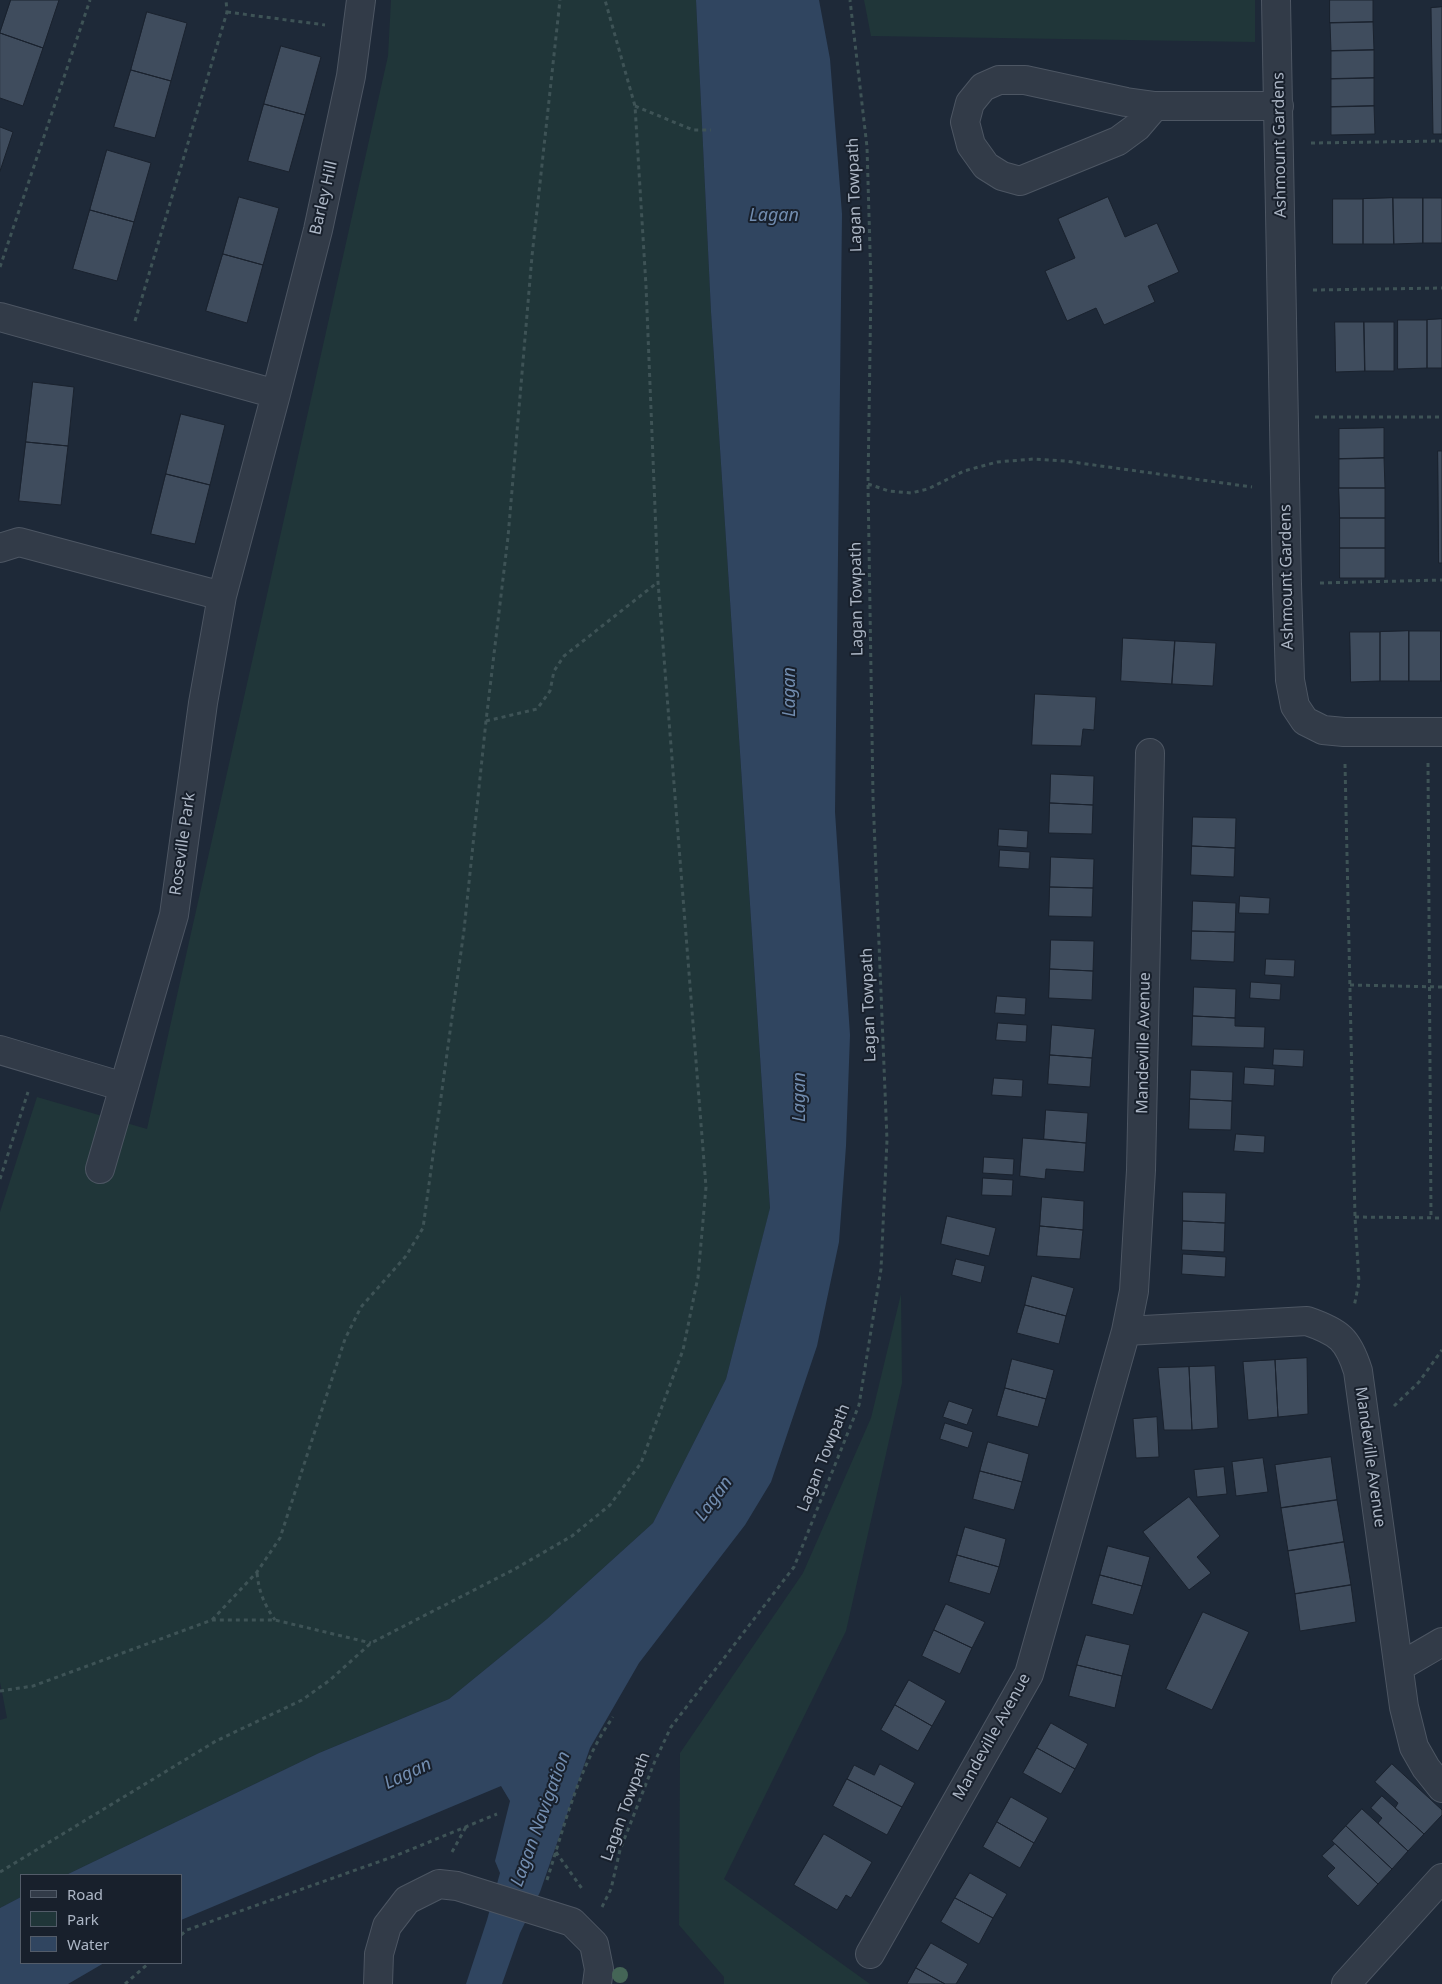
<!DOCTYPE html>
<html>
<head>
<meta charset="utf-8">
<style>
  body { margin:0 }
  #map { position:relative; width:1442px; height:1984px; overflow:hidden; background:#1e2938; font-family:"Noto Sans",sans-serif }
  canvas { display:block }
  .legend { position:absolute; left:20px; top:1874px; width:162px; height:90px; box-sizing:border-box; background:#18202c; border:1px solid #535c69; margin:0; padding:6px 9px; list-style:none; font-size:15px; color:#acb6c5 }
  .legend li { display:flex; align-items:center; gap:10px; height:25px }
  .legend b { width:25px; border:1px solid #535c69 }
</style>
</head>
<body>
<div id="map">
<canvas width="1442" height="1984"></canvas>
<ul class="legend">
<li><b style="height:6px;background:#323b48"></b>Road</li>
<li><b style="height:14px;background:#203639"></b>Park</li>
<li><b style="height:14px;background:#304560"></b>Water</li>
</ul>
</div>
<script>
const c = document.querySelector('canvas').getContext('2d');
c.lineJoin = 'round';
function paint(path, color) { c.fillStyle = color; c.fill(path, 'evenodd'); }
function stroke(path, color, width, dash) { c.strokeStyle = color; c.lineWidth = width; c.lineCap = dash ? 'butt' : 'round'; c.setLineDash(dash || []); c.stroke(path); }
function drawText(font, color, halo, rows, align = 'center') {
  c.font = font + ' "Noto Sans",sans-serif'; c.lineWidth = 4; c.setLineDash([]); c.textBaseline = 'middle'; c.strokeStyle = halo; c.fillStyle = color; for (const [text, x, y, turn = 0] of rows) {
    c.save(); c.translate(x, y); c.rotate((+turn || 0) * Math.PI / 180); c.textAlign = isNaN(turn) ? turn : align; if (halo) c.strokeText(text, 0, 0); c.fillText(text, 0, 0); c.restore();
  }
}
const green = new Path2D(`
  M391,0H696L711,312L770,1209L726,1379L653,1523L547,1619L449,1699L319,1753L66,1875H21V1897L0,1908V1720L7,1718L0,1682V1212L37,1097L147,1129L388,56Z
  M864,0H1255V42L871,36Z
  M901,1294L902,1383L846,1631L724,1879L870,1984H724V1977L679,1925L680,1753L803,1573L871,1418Z`);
const water = new Path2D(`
  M696,0H819L830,59L842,214L835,812L850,1035L846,1146L839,1242L817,1346L771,1482L745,1525L639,1663L590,1748L540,1892L520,1933L502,1984H466L487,1920L500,1873L495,1861L510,1801L501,1786L181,1920V1875H66L319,1753L449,1699L547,1619L653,1523L726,1379L770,1208L711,312Z
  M21,1897V1963H104L68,1984H0V1908Z`);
const building = new Path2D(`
  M11,0H59L43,48L0,33Z
  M1330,0H1373V22L1330,23Z
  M1442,7V134H1433L1431,8Z
  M147,12L187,23L171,81L131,70Z
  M1373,22L1374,50L1331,51L1330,23Z
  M0,33L43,48L23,106L0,98Z
  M281,46L321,57L305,115L264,104Z
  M1374,50V78L1331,79V51Z
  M131,70L171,81L155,138L114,127Z
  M1374,78V106L1331,107V79Z
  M264,104L305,115L289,172L248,161Z
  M1374,106L1375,134L1331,135V107Z
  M0,127L13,132L0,171Z
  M107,150L151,163L134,222L90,210Z
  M239,197L279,208L263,265L223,254Z
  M1108,197L1125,237L1157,223L1179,272L1148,286L1155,302L1104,325L1096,308L1067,321L1045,271L1075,258L1058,219Z
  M1393,198L1394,244H1363V199Z
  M1393,198H1423V243L1394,244Z
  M1423,198H1442V243H1423Z
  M1333,199H1363V244H1333Z
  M90,210L134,222L117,281L73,269Z
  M223,254L263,265L247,323L206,311Z
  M1442,319V368H1427V320Z
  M1398,320H1427V368L1398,369Z
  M1335,322H1364L1365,371L1336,372Z
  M1364,322H1394V371H1365Z
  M33,382L74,387L68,446L26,442Z
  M181,414L225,425L210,485L166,474Z
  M1384,428V458L1339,459V429Z
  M26,442L68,446L61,505L19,501Z
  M1438,451H1442V563H1439Z
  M1384,458L1385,488H1339V459Z
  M166,474L210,485L195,544L151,534Z
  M1339,488H1385V518H1340Z
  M1340,518H1385V548H1340Z
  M1340,548H1385V578H1340Z
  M1409,631V681H1380V632Z
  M1409,631H1441V681H1409Z
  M1441,631H1442V681H1441Z
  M1350,632H1380V681L1351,682Z
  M1123,638L1175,641L1172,684L1121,681Z
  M1175,641L1216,643L1213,686L1172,684Z
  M1035,694L1096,697L1094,730L1083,729L1081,746L1032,745Z
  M1051,774L1094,776L1093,805L1050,803Z
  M1050,803L1093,805L1092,834L1049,833Z
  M1193,817L1236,818L1235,848L1192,846Z
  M999,829L1028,831L1027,848L998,846Z
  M1192,846L1235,848L1234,877L1191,875Z
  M1000,850L1030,852L1029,869L999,867Z
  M1051,857L1094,859L1093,888L1050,887Z
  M1050,887L1093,888L1092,917L1049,916Z
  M1240,896L1270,898L1269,914L1239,913Z
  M1193,901L1236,903L1235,932L1192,931Z
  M1192,931L1235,932L1234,962L1191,960Z
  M1051,940L1094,941L1093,971L1050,969Z
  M1266,959L1295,960L1294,977L1265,975Z
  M1050,969L1093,971L1092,1000L1049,998Z
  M1251,982L1281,984L1280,1000L1250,998Z
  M1194,987L1236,989L1235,1018L1193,1016Z
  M997,996L1026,998L1025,1015L995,1013Z
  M1193,1016L1235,1018V1026L1265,1027L1264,1048L1192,1046Z
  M998,1023L1027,1025L1026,1042L996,1040Z
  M1052,1025L1095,1029L1092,1058L1050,1055Z
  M1274,1049L1304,1050L1303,1067L1273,1065Z
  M1050,1055L1092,1058L1090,1087L1048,1084Z
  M1245,1067L1275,1069L1274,1086L1244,1084Z
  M1191,1070L1233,1072L1232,1101L1190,1099Z
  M994,1078L1023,1080L1022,1097L992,1095Z
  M1190,1099L1232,1101L1231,1130L1189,1129Z
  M1046,1110L1088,1113L1086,1143L1044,1139Z
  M1236,1134L1265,1136L1264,1153L1234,1151Z
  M1023,1138L1086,1143L1084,1172L1046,1169L1045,1179L1020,1176Z
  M984,1157L1014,1159L1013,1175L983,1173Z
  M983,1178L1013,1180L1012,1196L982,1195Z
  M1183,1192L1226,1193L1225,1223L1183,1221Z
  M1042,1197L1084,1201L1083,1230L1040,1226Z
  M947,1216L996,1228L989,1256L941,1244Z
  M1183,1221L1225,1223L1224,1252L1182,1250Z
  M1040,1226L1083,1230L1080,1259L1037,1256Z
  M1183,1254L1226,1257L1225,1277L1182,1274Z
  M956,1259L985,1266L981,1283L952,1275Z
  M1032,1276L1074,1288L1066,1316L1025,1305Z
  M1025,1305L1066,1316L1059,1344L1017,1333Z
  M1307,1358L1308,1414L1278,1417L1275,1360Z
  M1012,1359L1054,1370L1046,1399L1005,1388Z
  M1275,1360L1278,1417L1248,1420L1243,1362Z
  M1215,1366L1218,1428L1192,1430L1189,1367Z
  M1189,1367L1192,1430H1164L1158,1368Z
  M1005,1388L1046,1399L1038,1427L997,1416Z
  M949,1401L973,1409L967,1425L943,1417Z
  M1157,1417L1159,1457L1136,1458L1133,1419Z
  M945,1423L973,1432L968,1448L940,1439Z
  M988,1442L1029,1454L1022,1482L980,1471Z
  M1331,1457L1337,1500L1281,1508L1275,1465Z
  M1263,1458L1268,1492L1236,1496L1232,1462Z
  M1224,1467L1227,1494L1197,1497L1194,1470Z
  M980,1471L1022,1482L1014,1510L973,1499Z
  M1189,1497L1220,1536L1197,1557L1211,1573L1189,1590L1143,1532Z
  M1337,1500L1344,1542L1288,1551L1281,1508Z
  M965,1527L1006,1539L999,1567L957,1555Z
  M1344,1542L1351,1585L1295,1594L1288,1551Z
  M1108,1546L1150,1557L1142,1586L1100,1575Z
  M957,1555L999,1567L990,1594L949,1582Z
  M1100,1575L1142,1586L1133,1615L1092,1604Z
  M1351,1585L1356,1622L1300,1631L1295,1594Z
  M946,1604L985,1622L972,1648L934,1630Z
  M1203,1612L1249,1632L1212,1710L1166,1689Z
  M934,1630L972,1648L960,1674L922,1656Z
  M1086,1635L1130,1645L1122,1676L1077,1665Z
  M1077,1665L1122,1676L1115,1708L1069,1696Z
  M909,1680L946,1701L932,1726L895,1705Z
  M895,1705L932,1726L918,1751L881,1730Z
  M1051,1723L1088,1744L1075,1769L1037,1748Z
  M1037,1748L1075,1769L1061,1794L1023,1773Z
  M880,1764L915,1783L902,1807L847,1779L854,1765L874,1775Z
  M1392,1764L1442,1810V1815L1424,1834L1395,1808L1398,1803L1375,1782Z
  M847,1779L902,1807L887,1835L833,1806Z
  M1382,1796L1424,1834L1408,1851L1378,1823L1382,1818L1371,1808Z
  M1011,1797L1048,1818L1034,1843L997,1822Z
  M1362,1809L1408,1851L1392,1869L1346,1826Z
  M997,1822L1034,1843L1020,1868L983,1847Z
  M1346,1826L1392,1869L1378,1884L1332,1841Z
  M824,1834L872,1862L851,1898L846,1895L837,1910L794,1885Z
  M1335,1844L1378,1884L1358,1906L1327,1876L1335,1868L1322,1856Z
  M970,1873L1007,1894L993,1918L955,1898Z
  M955,1898L993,1918L979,1944L941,1922Z
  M931,1943L968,1964L956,1984H945L916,1968Z
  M916,1968L945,1984H907Z`);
const path = new Path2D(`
  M227,12L325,25
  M635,106L693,130H711
  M1311,143L1442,141
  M0,267L90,0
  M1313,290L1442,288
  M135,321L227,12L226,0
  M1315,417H1442
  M868,484L889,491L911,493L928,489L964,471L997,462L1034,459L1065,461L1252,487
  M1320,583L1442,580
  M486,721L537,709L550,691L554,671L564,656L658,582
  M1428,763L1431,1218
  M1345,764L1355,1217L1359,1282L1354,1307
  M1350,985L1442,987
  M0,1179L28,1092
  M1355,1217L1442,1218
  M1394,1406L1419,1382L1442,1350
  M257,1573C259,1592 264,1604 275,1620
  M212,1620L257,1572L280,1538L345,1339L361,1307L406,1256L423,1228L464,930L486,721L508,537L532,256L560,0
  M0,1691L33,1686L212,1620H275L371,1643
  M452,1852L466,1827
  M556,1852L583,1890
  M0,1872L216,1741L302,1700L330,1680L371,1643L513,1570L572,1536L610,1505L641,1463L683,1350L698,1277L706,1187L658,582L646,286L635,106L605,0
  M547,1880C565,1824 579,1765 613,1717
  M602,1907L611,1889L620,1850L655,1761L671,1727L794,1567L859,1405L881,1269L887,1140L873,797L868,484L871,284L867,147L850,0
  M181,1935L187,1930L395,1856L497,1814
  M125,1984L149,1963`);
const minor = new Path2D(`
  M1276,0L1287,584L1290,680L1295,706L1305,721L1323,730L1344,732H1442
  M1155,106L1137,127L1118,141L1020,181L1002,176L986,166L971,145L965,122L970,103L983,87L999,80H1025L1126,102L1155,106H1279
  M0,317L276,394
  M0,548L19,542L222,596
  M0,1050L124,1087
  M100,1169L174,915L203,703L222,596L276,394L318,230L351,76L361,0
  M1126,1331L1307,1321C1339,1332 1348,1339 1358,1371L1404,1707L1414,1747L1426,1768L1442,1788
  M1399,1667L1442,1642
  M870,1954L1029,1674L1126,1331L1134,1291L1141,1170L1150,753
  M378,1984L379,1954L387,1926L407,1900L439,1884L457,1886L572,1922L594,1944L599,1969L597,1984
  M1346,1984L1442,1878`);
const trees = [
  [620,1975]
];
const streetNames = [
  ["Ashmount Gardens",1280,145,-91],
  ["Lagan Towpath",855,195,-92],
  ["Barley Hill",324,198,-77],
  ["Ashmount Gardens",1287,577,-91],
  ["Lagan Towpath",857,599,-91],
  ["Roseville Park",183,844,-82],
  ["Lagan Towpath",869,1005,-92],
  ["Mandeville Avenue",1144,1043,-89],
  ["Mandeville Avenue",1370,1457,82],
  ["Lagan Towpath",824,1458,-68],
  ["Mandeville Avenue",992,1737,-61],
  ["Lagan Towpath",626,1807,-70]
];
const waterNames = [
  ["Lagan",774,216],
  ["Lagan",790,692,-90],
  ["Lagan",800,1097,-90],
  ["Lagan",714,1499,-54],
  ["Lagan",408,1774,-25],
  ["Lagan Navigation",541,1819,-70]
];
paint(green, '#203639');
paint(water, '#304560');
paint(building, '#3f4c5d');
stroke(building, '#1a222e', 1);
stroke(minor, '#4d5663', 30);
stroke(path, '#3e5356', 3, [4, 4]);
stroke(minor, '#323b48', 28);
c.fillStyle = '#446556';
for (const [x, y] of trees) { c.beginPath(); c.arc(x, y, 8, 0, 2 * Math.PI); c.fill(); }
drawText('16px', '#acb6c5', '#18202c', streetNames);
drawText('italic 18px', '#728db0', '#18202c', waterNames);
</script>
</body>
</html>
